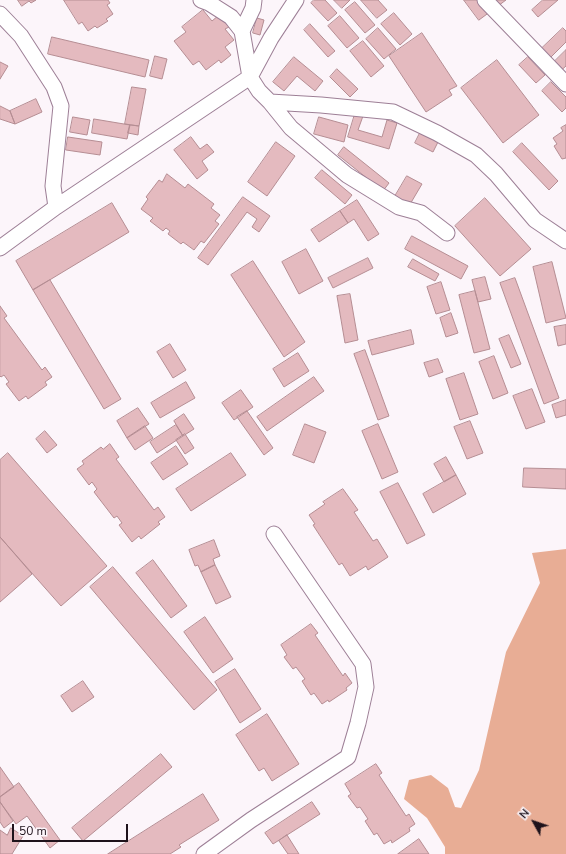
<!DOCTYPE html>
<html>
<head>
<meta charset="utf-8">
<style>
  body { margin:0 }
  #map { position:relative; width:566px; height:854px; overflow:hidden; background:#fcf5fa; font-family:"Nunito Sans",sans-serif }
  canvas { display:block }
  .north { position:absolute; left:514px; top:802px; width:40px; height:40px; -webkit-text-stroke:3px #fcf5fa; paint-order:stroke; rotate:310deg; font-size:11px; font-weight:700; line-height:16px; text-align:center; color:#1e121b }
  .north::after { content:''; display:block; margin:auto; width:14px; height:18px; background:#1e121b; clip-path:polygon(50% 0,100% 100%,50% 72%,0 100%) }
  .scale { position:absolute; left:12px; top:824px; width:116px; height:18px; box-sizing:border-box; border:2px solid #1e121b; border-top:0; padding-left:5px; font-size:12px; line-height:14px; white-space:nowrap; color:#1e121b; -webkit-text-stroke:3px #fcf5fa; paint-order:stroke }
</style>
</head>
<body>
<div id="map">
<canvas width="566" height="854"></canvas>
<div class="north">N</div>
<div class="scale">50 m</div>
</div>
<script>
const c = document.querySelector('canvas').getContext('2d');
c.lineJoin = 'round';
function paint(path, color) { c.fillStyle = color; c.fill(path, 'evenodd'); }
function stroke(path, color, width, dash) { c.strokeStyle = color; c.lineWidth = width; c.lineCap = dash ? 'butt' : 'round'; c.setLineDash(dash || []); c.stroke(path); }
const forest = new Path2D(`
  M566,549V854H445V847L427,818L404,799L409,780L431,775L448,788L455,807L461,808L479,770L506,652L540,583L532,553Z`);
const building = new Path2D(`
  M18,0H36L31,3L29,1L22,6Z
  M64,0H108L110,3L107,5L113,14L106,19L108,21L97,28L95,26L88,31L82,22L79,24Z
  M314,0H325L337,13L328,21L311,3Z
  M334,0H350L342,8Z
  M361,0H378L387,10L377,18Z
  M464,0H506L479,20Z
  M543,0H558L538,17L532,10Z
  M355,2L375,25L365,33L345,10Z
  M203,10L212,21L219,15L229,27L225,29L234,40L225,47L231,55L221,63L219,60L206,70L199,61L193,65L174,41L186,32L182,27Z
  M394,13L412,34L400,45L381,24Z
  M340,16L359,38L347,48L328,26Z
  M257,18L264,20L260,35L253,33Z
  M310,24L335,51L328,57L304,30Z
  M378,28L396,49L384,59L366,39Z
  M563,28L566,31V42L548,60L539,51Z
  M422,33L457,86L449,90L452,95L426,112L389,56Z
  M52,37L149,60L145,77L48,54Z
  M363,41L384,66L371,77L350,51Z
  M566,50V66L558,73L551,65Z
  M155,56L167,59L162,79L150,76Z
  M294,57L323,81L315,91L297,76L284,91L273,82Z
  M528,57L545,75L536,83L519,65Z
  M497,60L539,115L503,143L461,88Z
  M0,62L8,66L0,79Z
  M337,69L358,89L350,97L330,77Z
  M551,82L566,97V108L562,112L542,91Z
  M132,87L146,89L139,126L125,124Z
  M36,99L42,112L15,124L10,111Z
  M0,106L10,111L15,124L0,119Z
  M355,114L363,116L358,130L382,137L387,120L397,123L389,149L348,137Z
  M73,117L90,120L87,135L70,132Z
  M319,117L348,125L344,142L314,134Z
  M94,119L130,125L127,139L92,133Z
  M130,125L139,126L138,135L128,133Z
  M566,125V158L562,159L554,146L557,144L553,138L563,131L561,128Z
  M420,133L438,142L433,152L415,143Z
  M68,137L102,142L100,155L66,150Z
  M191,137L200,149L207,144L214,152L202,161L208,170L197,179L174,150Z
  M276,142L295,156L267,196L248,182Z
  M522,143L558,181L549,190L513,152Z
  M344,147L389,183L383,191L338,155Z
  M322,170L352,195L345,204L315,178Z
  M167,174L185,188L188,184L214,204L211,208L220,215L215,221L219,224L204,243L201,241L194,250L183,242L181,244L168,234L170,231L166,228L163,231L150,221L153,218L141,209L148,199L146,197L159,180L162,182Z
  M407,176L422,184L409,206L394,198Z
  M243,197L270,216L259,232L252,227L257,219L247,212L208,265L198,258Z
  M485,198L531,249L500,276L455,226Z
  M357,200L379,234L368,241L354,219L348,223L340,211Z
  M112,203L129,232L33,290L16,261Z
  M340,211L348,223L319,242L311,230Z
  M412,236L468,266L461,279L405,249Z
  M306,249L323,281L299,294L282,262Z
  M368,258L373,268L333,288L328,278Z
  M413,259L439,274L435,281L408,267Z
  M253,261L305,342L284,357L231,275Z
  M552,262L566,318L546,323L533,267Z
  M485,277L491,299L478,302L472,280Z
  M515,278L559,398L544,404L500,283Z
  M50,280L121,399L104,409L33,290Z
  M441,282L450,310L436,314L427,287Z
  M475,291L490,349L474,353L459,295Z
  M350,294L358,340L345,343L337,296Z
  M0,306L7,316L4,318L42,370L45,367L52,377L45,382L47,385L28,399L26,396L19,401L6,384L9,382L4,375L1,377L0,376Z
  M451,313L458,333L446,337L440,318Z
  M566,325V344L558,346L554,327Z
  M411,330L414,344L372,355L368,341Z
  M509,335L521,364L511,368L499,339Z
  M170,344L186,370L173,378L157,352Z
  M365,350L389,416L378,420L354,354Z
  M298,353L309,371L284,387L273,369Z
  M494,356L508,393L493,399L479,362Z
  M438,359L443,372L429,377L424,363Z
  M464,373L478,414L460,420L446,379Z
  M314,377L324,391L267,431L257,417Z
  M186,382L195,398L160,418L151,403Z
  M532,389L545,422L526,429L513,396Z
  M241,390L253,407L234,420L222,403Z
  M566,400V415L556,418L552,405Z
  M138,408L149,424L127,438L117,421Z
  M247,411L273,448L264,455L237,417Z
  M184,414L194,429L183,436L174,421Z
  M470,421L483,453L467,459L454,427Z
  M305,424L326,432L314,463L293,455Z
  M378,424L398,472L382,479L362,431Z
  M176,425L183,436L157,453L150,442Z
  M145,426L153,438L135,450L127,438Z
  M45,431L57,445L47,453L36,439Z
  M185,434L194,448L185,454L176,440Z
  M110,444L119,457L116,459L154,510L158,507L165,517L158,522L160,524L141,539L139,536L132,542L119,525L122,523L117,516L114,518L94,492L97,489L92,482L89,485L77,469L84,464L82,461L101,447L103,449Z
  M176,446L188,464L163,480L151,463Z
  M8,453L107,566L61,606L0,537V460Z
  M231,453L246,475L191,511L176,489Z
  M446,457L456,475L444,482L434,464Z
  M524,468L566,469V489L523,487Z
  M456,475L466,494L433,513L423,494Z
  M398,483L425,535L407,544L380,492Z
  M343,489L358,510L354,512L373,541L377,539L388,557L368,570L366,566L350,576L342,563L339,565L313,525L315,524L309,515L325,504L323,502Z
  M0,537L32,574L0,602Z
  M214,540L220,556L213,559L215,565L201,572L198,565L195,566L189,550Z
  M153,560L187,606L171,618L136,573Z
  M215,565L231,597L216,604L201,572Z
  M113,567L217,690L194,710L90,587Z
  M205,617L233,659L213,673L184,632Z
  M311,624L318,633L315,635L343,676L345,673L352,683L346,688L347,690L329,702L328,700L322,704L314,693L311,695L302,681L305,679L296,667L293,669L284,657L287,655L281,645Z
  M235,669L261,709L240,723L215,682Z
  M83,681L94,697L72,712L61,696Z
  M267,714L299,764L272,781L264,768L259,771L236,735Z
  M161,754L172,767L83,841L72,828Z
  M376,764L382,773L379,775L406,816L409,814L415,824L409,828L410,831L392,843L391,840L384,844L377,833L374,835L365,821L368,819L360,807L357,808L348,796L351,794L345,784Z
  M0,767L14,787L0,797Z
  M19,783L60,840L50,848L27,816L16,824L0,802V797Z
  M203,794L219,820L179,845L181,847L170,854H108Z
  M0,802L13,821L4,828L0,822Z
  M312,802L320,814L273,844L265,833Z
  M11,828L23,836L12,854H0V830L7,835Z
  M287,835L299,854H288L279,841Z
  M419,839L429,854H398Z`);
const minor = new Path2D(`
  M296,0L271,38L250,77L259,91L270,102L321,105L393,112L437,133L476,155L496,174L535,220L566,241
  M485,0L566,84
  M0,14L21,36L54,87L61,106L53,186L56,207
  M242,31L253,8L254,0
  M270,102L291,128L347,175L399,207L421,213L447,233
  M0,248L56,207L250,77L242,31L231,17L209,3L201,0
  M204,854L251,820L348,757L358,723L366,687L363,664L274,534`);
paint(forest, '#e8ad95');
paint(building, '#e4babf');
stroke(building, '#b58d93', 1);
stroke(minor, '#9d7f96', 17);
stroke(minor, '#fff', 15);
</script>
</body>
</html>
